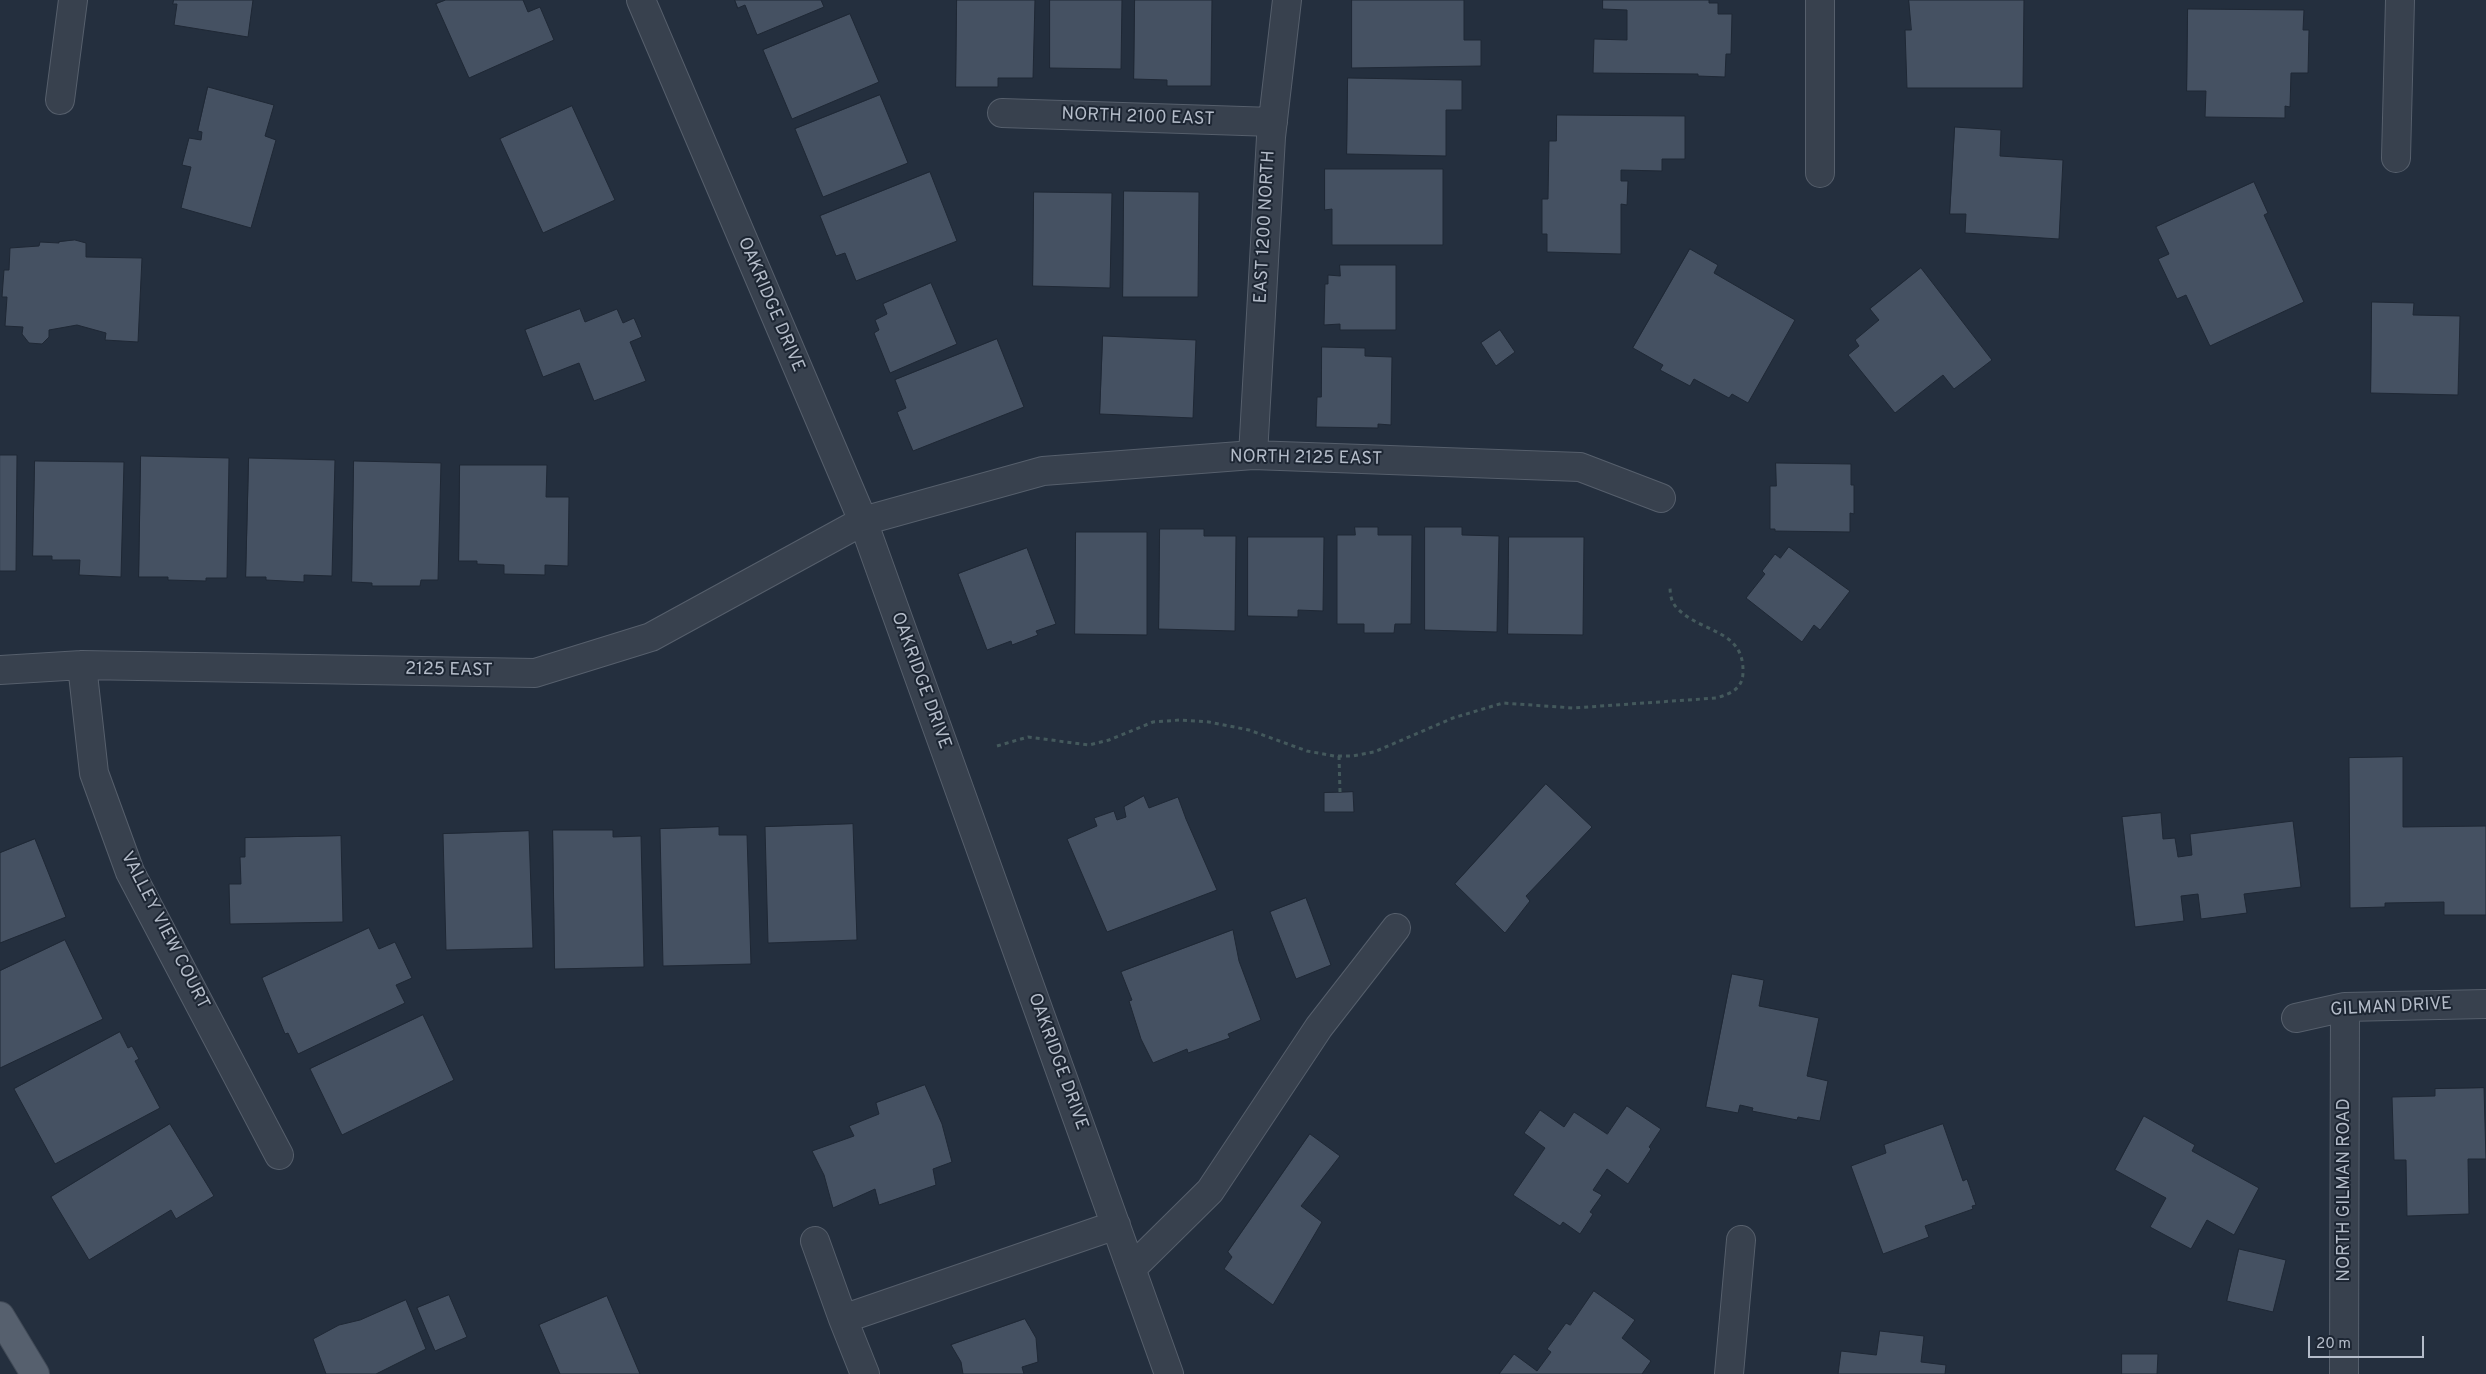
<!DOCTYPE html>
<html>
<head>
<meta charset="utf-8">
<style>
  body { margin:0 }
  #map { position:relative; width:2486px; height:1374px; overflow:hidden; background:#242f3e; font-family:Overpass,sans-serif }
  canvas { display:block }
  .scale { position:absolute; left:2308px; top:1336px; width:116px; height:22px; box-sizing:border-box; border:2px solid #b4bcc9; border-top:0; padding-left:6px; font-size:15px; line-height:18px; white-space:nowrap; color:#b4bcc9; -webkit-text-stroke:4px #1d2633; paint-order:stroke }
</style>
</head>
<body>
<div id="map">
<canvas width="2486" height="1374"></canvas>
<div class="scale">20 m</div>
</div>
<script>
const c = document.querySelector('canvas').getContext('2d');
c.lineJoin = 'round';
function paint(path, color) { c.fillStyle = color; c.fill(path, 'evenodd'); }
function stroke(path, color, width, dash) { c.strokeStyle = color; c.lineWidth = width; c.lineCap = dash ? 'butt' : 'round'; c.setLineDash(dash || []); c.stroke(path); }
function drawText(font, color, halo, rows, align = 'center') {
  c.font = font + ' Overpass,sans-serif'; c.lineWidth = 4; c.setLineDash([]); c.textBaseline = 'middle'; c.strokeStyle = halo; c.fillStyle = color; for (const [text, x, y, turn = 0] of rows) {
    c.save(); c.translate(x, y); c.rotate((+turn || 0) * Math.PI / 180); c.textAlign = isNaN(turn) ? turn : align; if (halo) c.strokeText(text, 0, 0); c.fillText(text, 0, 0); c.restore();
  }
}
const building = new Path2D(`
  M174,0H253L248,37L174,25L177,4H173Z
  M446,0H523L528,12L540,7L554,40L469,78L436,4Z
  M735,0H821L824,7L757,35L745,5L738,8Z
  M957,0H1035L1033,78H998V87H956Z
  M1050,0H1122L1121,69L1050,68Z
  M1135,0H1212L1211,86H1167V80L1134,79Z
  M1352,0H1464V40H1481V66L1352,68Z
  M1603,0H1709V3H1718V14H1732L1731,54H1726L1725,77L1698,76V74L1593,73L1594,39L1627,40V10L1603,9Z
  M1909,0H2024L2023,88H1907L1905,30H1911Z
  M2188,9L2304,10L2303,30H2309L2308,73H2291L2290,107L2285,106V118L2205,117L2206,91H2187Z
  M850,14L879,82L792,119L763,50Z
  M1348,78L1462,80V110H1446V156L1347,154Z
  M208,87L274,105L265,136L276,140L251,228L181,208L191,167L182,165L189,138L201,140L202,132L198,131Z
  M880,95L908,163L823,197L795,129Z
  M572,106L615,200L543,233L500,139Z
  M1557,115L1685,116V159H1662V171L1621,170V181H1628L1627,205L1621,204V254L1547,252V234H1542V199H1548L1549,141H1556Z
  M1955,127L2001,130L2000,156L2063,160L2059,239L1965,233L1966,214H1950Z
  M1325,169H1443V245H1332V209L1325,210Z
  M930,172L957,241L856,281L845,253L836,256L820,216Z
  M2254,182L2268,213L2264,215L2304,302L2210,346L2186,295L2177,299L2158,259L2169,254L2156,227Z
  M1124,191L1199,192L1198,297H1123Z
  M1034,192L1112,193L1110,288L1033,286Z
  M75,240L86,243V257L142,258L138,342L105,340L106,333L77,325L49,330V337L42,344L29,343L22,334L23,327L5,326L7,297H2L4,270H9L10,248L39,246L40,242L59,243V242Z
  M1690,249L1718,265L1714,273L1795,320L1748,403L1732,394L1729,398L1694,379L1690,386L1660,370L1663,365L1633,348Z
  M1340,265H1396V330H1340V324L1324,325L1325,284H1328V275L1340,276Z
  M1921,268L1992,360L1954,389L1943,375L1895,413L1848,355L1859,346L1855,340L1879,320L1870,309Z
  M931,283L957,344L890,373L874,333L879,330L875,320L887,314L883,304Z
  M2372,302L2414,303L2413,315L2460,316L2458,395L2371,393Z
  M580,309L585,322L617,309L623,323L634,318L642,337L630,342L646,381L594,401L579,363L543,377L525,330Z
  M1500,330L1515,352L1496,366L1481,343Z
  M1103,336L1196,340L1193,418L1100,414Z
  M997,339L1024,407L913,451L897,412L906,408L895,380Z
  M1322,347L1365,348V356L1392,357L1391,425L1378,424V428L1316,427L1317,397H1321Z
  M0,455H17L16,571H0Z
  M141,456L229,458L227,578H206V581L168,580V577H139Z
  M249,458L335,460L332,576L304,575V582L266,580V577H246Z
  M35,461L124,462L121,577L79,575L80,560H52V556H33Z
  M354,461L441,463L438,580H421L420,586H372V583L352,582Z
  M1776,463L1851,464V485H1854V514L1850,513V532L1775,531V529H1770V486H1776Z
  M460,465H547L546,497H569L568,566L545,565V575L504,574V565L477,564V561H459Z
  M1355,527H1378V535H1412L1411,624H1395L1394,633H1364V624H1337V535H1355Z
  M1425,527H1462V535L1499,536L1497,632L1425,630Z
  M1160,529H1204V536H1236L1235,631L1159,629Z
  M1076,532H1147V635L1075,634Z
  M1248,537H1324L1323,611L1298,610V617L1248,616Z
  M1509,537H1584L1583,635L1508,634Z
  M1789,547L1850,591L1820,630L1814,625L1802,642L1746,598L1765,574L1762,571L1775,554L1780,558Z
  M1027,548L1056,624L1036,631L1038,635L1012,645L1011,641L987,650L958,574Z
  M2403,757V827L2486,826V915H2444V902L2385,903V907L2350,908L2349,758Z
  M1546,784L1592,827L1526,896L1530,901L1505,933L1455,884Z
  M1353,792L1354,812H1324V793Z
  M1144,796L1149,808L1178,797L1186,819L1217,890L1107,932L1067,839L1097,826L1094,818L1114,811L1117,820L1126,817L1124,807Z
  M2161,813L2163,839L2175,838L2178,857L2192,855L2190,834L2293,821L2301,887L2244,894L2247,913L2201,919L2198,894L2181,896L2184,921L2135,927L2122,817Z
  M853,824L857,940L768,943L765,827Z
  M719,827V835H747L751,964L663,966L660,829Z
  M553,830H613V837L641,836L644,967L555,969Z
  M529,831L533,948L446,950L443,834Z
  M341,836L343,922L230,924L229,884H241L240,857H245V838Z
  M35,839L66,917L0,943V853Z
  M1306,898L1331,965L1296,979L1270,912Z
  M369,928L379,949L395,942L412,978L396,985L405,1003L298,1054L288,1033L285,1034L262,978Z
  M1233,930L1239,961L1261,1020L1228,1034L1230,1038L1188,1053L1187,1049L1153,1063L1141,1039L1129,1001L1132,1000L1121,972Z
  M65,940L103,1019L0,1068V971Z
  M1732,974L1764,980L1759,1006L1819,1018L1807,1076L1828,1081L1820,1121L1798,1117L1797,1120L1752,1111L1753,1108L1740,1105L1738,1113L1706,1107Z
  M423,1015L454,1080L342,1135L310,1069Z
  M120,1032L128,1048L132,1046L139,1059L135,1061L160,1108L55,1164L14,1089Z
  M925,1085L942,1124L952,1162L933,1169L936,1185L879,1205L875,1189L833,1208L824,1175L812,1151L854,1136L849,1126L879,1114L876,1103Z
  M2484,1088L2486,1159H2468L2469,1214L2407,1216L2406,1160H2394L2392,1097L2435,1096V1089Z
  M1627,1106L1661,1129L1649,1147L1651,1149L1628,1184L1607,1169L1593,1190L1602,1195L1590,1212L1593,1214L1580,1234L1563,1222L1560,1226L1513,1195L1545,1148L1524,1133L1540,1110L1564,1127L1574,1112L1607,1134Z
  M2144,1116L2195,1145L2192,1151L2259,1188L2234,1235L2207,1220L2191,1249L2150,1227L2166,1198L2115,1170Z
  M170,1124L214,1196L176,1219L171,1210L89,1260L51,1197Z
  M1943,1124L1963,1181L1967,1179L1976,1205L1972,1206L1973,1209L1925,1226L1929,1237L1883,1254L1851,1166L1886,1153L1884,1145Z
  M1310,1134L1340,1156L1301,1206L1322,1222L1273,1305L1224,1269L1232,1257L1228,1252Z
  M2239,1249L2286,1260L2273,1312L2227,1301Z
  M1594,1291L1635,1320L1622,1338L1651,1361L1642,1374H1499L1514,1354L1537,1371L1551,1352L1547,1349L1566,1323L1570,1325Z
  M449,1295L467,1337L435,1351L417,1308Z
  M607,1296L640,1374H560L539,1325Z
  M406,1300L426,1349L376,1374H326L313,1339L339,1325L360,1320Z
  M1025,1319L1036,1338L1038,1362L1022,1367L1024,1374H963L961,1362L951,1345Z
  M1880,1331L1924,1336L1921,1362L1946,1365L1945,1374H1838L1841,1351L1876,1355Z
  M2122,1354H2158L2157,1374H2122Z`);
const path = new Path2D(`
  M997,746L1028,737L1089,745L1109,740L1153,722L1180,720L1209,722L1249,730L1307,751L1334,756H1353L1374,752L1453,718L1503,703L1573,708L1716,698C1730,694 1743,689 1743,672C1744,630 1703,633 1679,610C1671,603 1670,595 1670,585
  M1339,756L1340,792`);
const minor = new Path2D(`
  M641,0L863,521L1169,1374
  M1820,0V173
  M60,100L73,0
  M1002,113L1273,122
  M2396,158L2400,0
  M1253,455L1271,137L1287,0
  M82,665L94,773L130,872L279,1155
  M0,670L82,665L535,673L651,637L863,521L1043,471L1253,455L1580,467L1661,498
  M2296,1018L2345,1007L2486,1004
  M815,1241L843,1319
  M1132,1268L1210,1191L1319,1027L1396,928
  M865,1374L843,1319L1116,1225
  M1729,1374L1741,1240
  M2344,1374L2345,1007`);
const major = new Path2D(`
  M0,1316L35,1374`);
const streetNames = [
  ["NORTH 2100 EAST",1138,118,2],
  ["EAST 1200 NORTH",1266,227,-87],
  ["OAKRIDGE DRIVE",770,305,67],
  ["NORTH 2125 EAST",1306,459,1],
  ["2125 EAST",449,671,1],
  ["OAKRIDGE DRIVE",920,681,70],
  ["VALLEY VIEW COURT",164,931,63],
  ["GILMAN DRIVE",2391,1008,-3],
  ["OAKRIDGE DRIVE",1057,1062,70],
  ["NORTH GILMAN ROAD",2345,1190,-90]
];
paint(building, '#455162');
stroke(building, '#1f2835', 1);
stroke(minor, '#565f6c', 30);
stroke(major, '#414a57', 30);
stroke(path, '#44595c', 3, [4, 4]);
stroke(minor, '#38414e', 28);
stroke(major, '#56606e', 28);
drawText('18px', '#b4bcc9', '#1d2633', streetNames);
</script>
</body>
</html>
